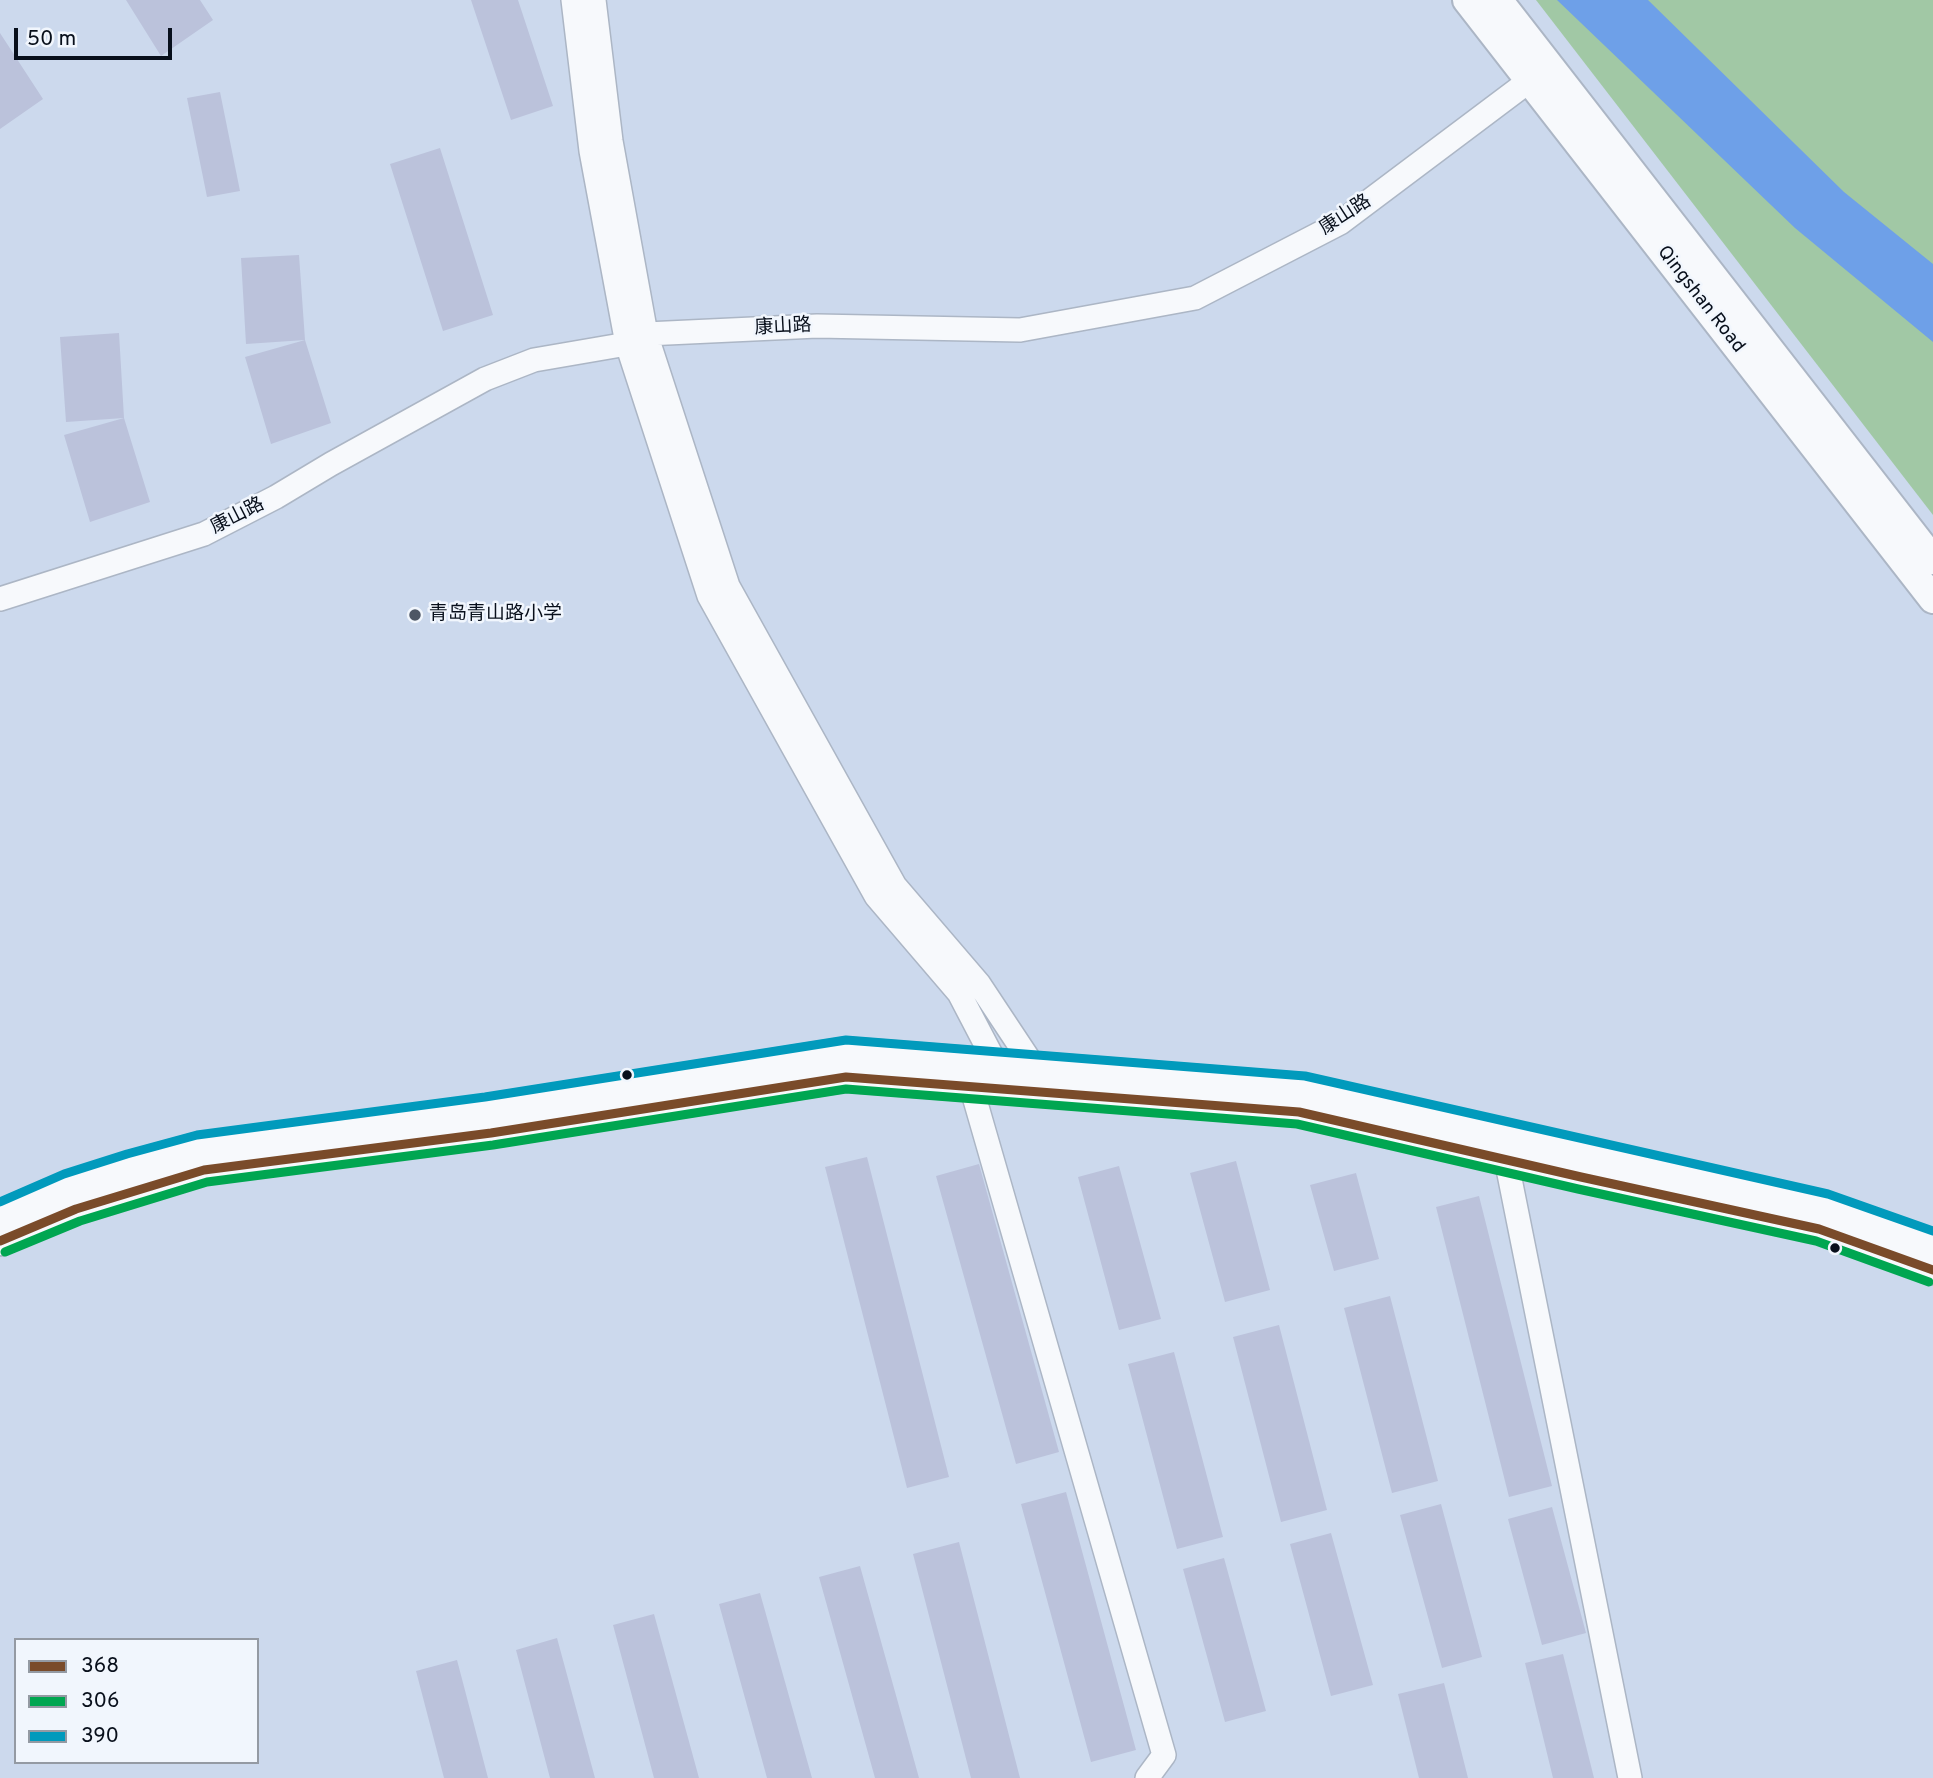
<!DOCTYPE html>
<html>
<head>
<meta charset="utf-8">
<style>
  body { margin:0 }
  #map { position:relative; width:1933px; height:1778px; overflow:hidden; background:#ccd9ed; font-family:Overpass,sans-serif }
  canvas { display:block }
  .legend { position:absolute; left:14px; top:1638px; width:245px; height:126px; box-sizing:border-box; background:#f1f6fd; border:2px solid #949aa3; margin:0; padding:9px 12px; list-style:none; font-size:21px; color:#080f1b }
  .legend li { display:flex; align-items:center; gap:14px; height:35px }
  .legend b { width:35px; border:2px solid #949aa3 }
  .scale { position:absolute; left:14px; top:28px; width:158px; height:32px; box-sizing:border-box; border:4px solid #080f1b; border-top:0; padding-left:9px; font-size:21px; line-height:24px; white-space:nowrap; color:#080f1b; -webkit-text-stroke:5px #f1f6fd; paint-order:stroke }
</style>
</head>
<body>
<div id="map">
<canvas width="1933" height="1778"></canvas>
<ul class="legend">
<li><b style="height:9px;background:#7a4b2a"></b>368</li>
<li><b style="height:9px;background:#00a651"></b>306</li>
<li><b style="height:9px;background:#019abc"></b>390</li>
</ul>
<div class="scale">50 m</div>
</div>
<script>
const c = document.querySelector('canvas').getContext('2d');
c.lineJoin = 'round';
function paint(path, color) { c.fillStyle = color; c.fill(path, 'evenodd'); }
function stroke(path, color, width, dash) { c.strokeStyle = color; c.lineWidth = width; c.lineCap = dash ? 'butt' : 'round'; c.setLineDash(dash || []); c.stroke(path); }
function drawText(font, color, halo, rows, align = 'center') {
  c.font = font + ' Overpass,"Noto Sans SC",sans-serif'; c.lineWidth = 5; c.setLineDash([]); c.textBaseline = 'middle'; c.strokeStyle = halo; c.fillStyle = color; for (const [text, x, y, turn = 0] of rows) {
    c.save(); c.translate(x, y); c.rotate((+turn || 0) * Math.PI / 180); c.textAlign = isNaN(turn) ? turn : align; if (halo) c.strokeText(text, 0, 0); c.fillText(text, 0, 0); c.restore();
  }
}
const green = new Path2D(`
  M1536,0H1933V515Z`);
const water = new Path2D(`
  M1557,0H1648L1844,192L1933,264V342L1795,228Z`);
const building = new Path2D(`
  M126,0H200L213,20L161,56Z
  M471,0H518L553,106L511,120Z
  M0,33L43,99L0,129Z
  M220,92L240,191L207,197L187,98Z
  M440,148L493,315L443,331L390,164Z
  M299,255L305,340L331,423L271,444L245,357L305,340L246,344L241,258Z
  M119,333L124,418L150,502L90,522L64,435L124,418L66,422L60,337Z
  M867,1157L949,1477L907,1488L825,1167Z
  M1236,1161L1270,1290L1225,1302L1190,1173Z
  M979,1164L1059,1452L1016,1464L936,1176Z
  M1119,1166L1161,1319L1119,1330L1078,1177Z
  M1356,1173L1379,1259L1334,1271L1310,1185Z
  M1479,1196L1552,1486L1509,1497L1436,1207Z
  M1390,1296L1438,1481L1392,1493L1344,1308Z
  M1279,1325L1327,1510L1281,1522L1233,1337Z
  M1174,1352L1223,1537L1177,1549L1128,1364Z
  M1066,1492L1136,1750L1091,1762L1021,1504Z
  M1441,1504L1482,1657L1442,1668L1400,1515Z
  M1552,1507L1586,1633L1542,1645L1508,1519Z
  M1331,1533L1373,1685L1331,1696L1290,1544Z
  M959,1542L1020,1778H971L913,1554Z
  M1224,1558L1266,1711L1225,1722L1183,1569Z
  M860,1566L919,1778H875L819,1577Z
  M760,1593L812,1778H767L719,1604Z
  M654,1614L699,1778H654L613,1625Z
  M557,1638L595,1778H550L516,1650Z
  M1563,1654L1594,1778H1553L1525,1663Z
  M457,1660L488,1778H444L416,1671Z
  M1444,1683L1468,1778H1419L1398,1694Z`);
const minor = new Path2D(`
  M573,0L591,151L627,344L709,596L876,896L959,993L996,1064L998,1076
  M594,0L611,141L646,334L728,586L895,886L979,984L1034,1067V1077
  M0,599L204,534L276,497L331,464L485,379L534,360L627,344L646,334L817,326L1020,330L1195,298L1340,223L1541,72
  M971,1086L1164,1755L1147,1778
  M1506,1159L1630,1778`);
const major = new Path2D(`
  M1467,0L1933,599
  M1498,0L1933,560
  M0,1215L68,1186L130,1166L199,1147L487,1109L846,1052L1302,1088L1586,1153L1825,1206L1933,1244
  M0,1241L76,1209L204,1170L491,1133L846,1077L1299,1112L1581,1177L1819,1229L1933,1270`);
const bus1 = new Path2D(`
  M0,1241L76,1209L204,1170L491,1133L846,1077L1299,1112L1581,1177L1819,1229L1933,1270`);
const bus2 = new Path2D(`
  M5,1252L80,1221L207,1182L493,1145L846,1089L1297,1124L1578,1189L1816,1241L1929,1282`);
const bus3 = new Path2D(`
  M0,1202L64,1174L127,1154L197,1135L485,1097L846,1040L1305,1076L1828,1194L1933,1231`);
const markers = [
  [415,615,7,"#4d5664"],
  [627,1075,6,"#080f1b"],
  [1835,1248,6,"#080f1b"]
];
const streetNames = [
  ["康山路",1346,216,-33],
  ["Qingshan Road",1700,300,52],
  ["康山路",783,328,-3],
  ["康山路",238,517,-27]
];
const poiNames = [
  ["青岛青山路小学",429,615]
];
paint(green, '#a1c8a5');
paint(water, '#6ea0e8');
paint(building, '#bbc2db');
stroke(minor, '#acb6c5', 26);
stroke(major, '#acb6c5', 32);
stroke(minor, '#f7f9fc', 23);
stroke(major, '#f7f9fc', 28);
stroke(bus1, '#7a4b2a', 9);
stroke(bus2, '#00a651', 9);
stroke(bus3, '#019abc', 9);
for (const [x, y, r, color] of markers) { const dot = new Path2D(); dot.arc(x, y, r, 0, 2 * Math.PI); c.fillStyle = color; c.fill(dot); stroke(dot, '#f1f6fd', 2.5); }
drawText('19px', '#080f1b', '#f1f6fd', streetNames);
drawText('19px', '#080f1b', '#f1f6fd', poiNames, 'left');
</script>
</body>
</html>
